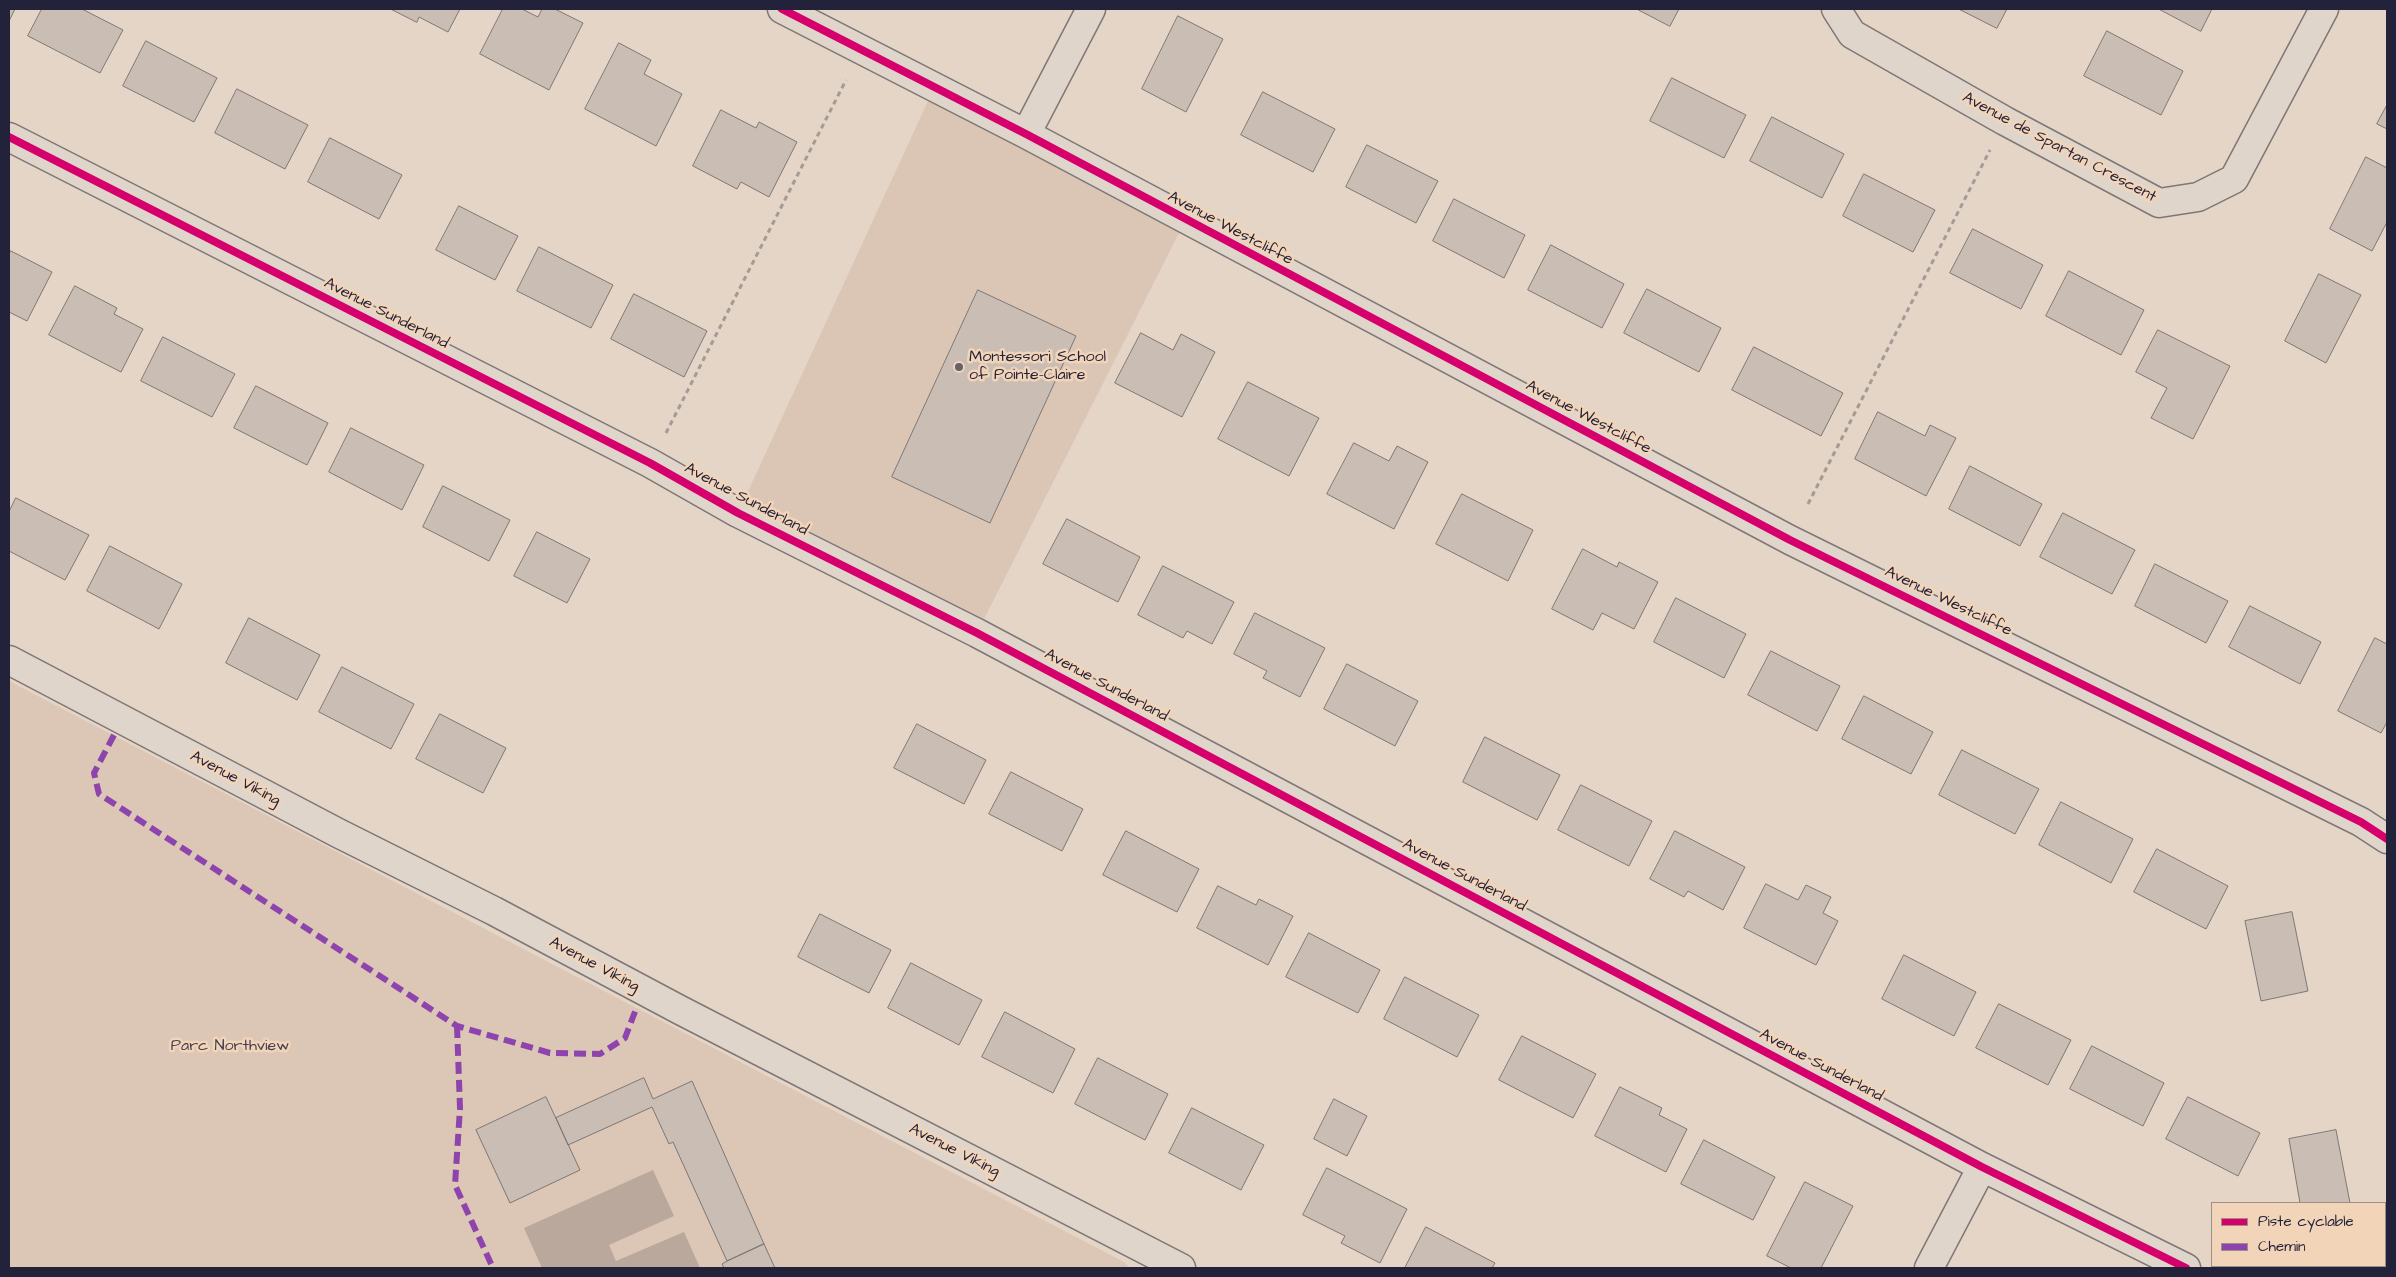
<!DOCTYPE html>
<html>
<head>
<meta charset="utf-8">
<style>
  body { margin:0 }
  #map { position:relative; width:2396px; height:1277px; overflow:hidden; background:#e5d5c6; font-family:"Architects Daughter",sans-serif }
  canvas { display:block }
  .frame { position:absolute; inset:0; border:10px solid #22223b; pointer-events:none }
  .legend { position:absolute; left:2211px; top:1202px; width:175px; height:65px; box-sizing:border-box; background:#f2d4b9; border:1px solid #9f8d87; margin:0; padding:6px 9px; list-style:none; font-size:15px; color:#22223b }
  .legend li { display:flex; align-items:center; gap:10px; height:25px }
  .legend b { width:25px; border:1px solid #9f8d87 }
</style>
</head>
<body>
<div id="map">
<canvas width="2396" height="1277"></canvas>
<div class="frame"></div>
<ul class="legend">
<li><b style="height:6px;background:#d6006c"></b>Piste cyclable</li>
<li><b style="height:6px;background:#8e44ad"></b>Chemin</li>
</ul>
</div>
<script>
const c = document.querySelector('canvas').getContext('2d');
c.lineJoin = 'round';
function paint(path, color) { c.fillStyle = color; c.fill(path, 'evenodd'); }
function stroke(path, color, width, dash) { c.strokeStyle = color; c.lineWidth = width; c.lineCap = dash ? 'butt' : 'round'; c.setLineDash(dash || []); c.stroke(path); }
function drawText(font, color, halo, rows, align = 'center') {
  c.font = font + ' "Architects Daughter",sans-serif'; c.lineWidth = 5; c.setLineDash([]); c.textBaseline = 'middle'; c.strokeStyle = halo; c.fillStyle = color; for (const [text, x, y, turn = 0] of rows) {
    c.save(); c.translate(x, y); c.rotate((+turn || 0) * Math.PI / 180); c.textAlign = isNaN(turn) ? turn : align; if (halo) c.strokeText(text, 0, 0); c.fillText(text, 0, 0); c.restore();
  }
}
const built = new Path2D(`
  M934,88L1185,221L977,633L738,513Z`);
const green = new Path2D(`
  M9,681L1124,1262L1130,1268H9Z`);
const water = new Path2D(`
  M653,1170L674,1216L609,1245L616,1261L684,1232L700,1268H542L524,1228Z`);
const building = new Path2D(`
  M9,9H15L9,21Z
  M42,9H82L123,30L100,73L28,36Z
  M391,9H460L448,32L419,17L417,22Z
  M503,9H522L538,17L542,9H555L583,23L549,90L480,54Z
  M1637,9H1679L1670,26Z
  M1959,9H2007L1997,28Z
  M2159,9H2212L2201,31Z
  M1178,16L1223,39L1186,112L1142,89Z
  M2107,31L2183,71L2161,115L2084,76Z
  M146,41L217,78L194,122L123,86Z
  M619,43L651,60L644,74L682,94L656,146L585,109Z
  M1672,78L1746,115L1724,158L1650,121Z
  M237,89L308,125L285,169L215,133Z
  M1263,92L1335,129L1313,172L1241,135Z
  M2387,105V129L2377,124Z
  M721,110L756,128L759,122L797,142L769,197L741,182L737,189L693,166Z
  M1772,117L1844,154L1822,198L1750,161Z
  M330,138L402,175L379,219L308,182Z
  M1367,145L1438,181L1416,223L1346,187Z
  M2366,157L2387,168V222L2372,251L2330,229Z
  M1864,174L1935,210L1913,252L1843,216Z
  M1454,199L1525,235L1504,278L1433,241Z
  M459,206L518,236L495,280L436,250Z
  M1973,229L2043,265L2021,309L1950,273Z
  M1551,245L1624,284L1602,328L1528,290Z
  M539,247L613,285L591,328L517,291Z
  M11,251L52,272L27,321L9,312V255Z
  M2069,271L2144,310L2121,355L2046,316Z
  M2319,274L2361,295L2326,363L2285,341Z
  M75,286L117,308L114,314L143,329L121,372L49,335Z
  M1647,289L1721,328L1699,372L1624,333Z
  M978,290L1076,336L990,523L892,477Z
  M634,294L707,331L684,377L611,339Z
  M2158,330L2230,366L2193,439L2151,418L2167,388L2136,372Z
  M1141,333L1173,350L1181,334L1215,352L1182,417L1115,383Z
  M163,337L235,374L212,417L141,381Z
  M1754,347L1843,393L1821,436L1732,390Z
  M1248,382L1319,418L1289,476L1218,439Z
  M256,386L328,423L307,465L234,428Z
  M1878,412L1925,436L1930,425L1956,438L1926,496L1855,459Z
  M351,428L424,465L402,510L329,472Z
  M1354,443L1389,461L1397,446L1428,462L1394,529L1327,494Z
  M1970,466L2042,504L2020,546L1949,509Z
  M443,486L510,520L489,561L423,527Z
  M1462,494L1533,530L1508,581L1436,544Z
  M16,498L89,535L65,580L9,551V512Z
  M2063,513L2135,550L2112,594L2040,557Z
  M1067,519L1140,557L1118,602L1043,564Z
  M537,532L590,559L567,603L514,576Z
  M110,546L182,584L159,629L87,591Z
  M1583,549L1617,567L1619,562L1658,582L1634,629L1602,613L1593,630L1552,609Z
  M2155,564L2228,601L2206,643L2135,606Z
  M1163,566L1234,602L1212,644L1187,631L1183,638L1138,615Z
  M1676,598L1746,634L1724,678L1654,642Z
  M2250,606L2321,642L2300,684L2229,647Z
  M1255,613L1325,648L1300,697L1263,678L1267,671L1234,654Z
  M249,618L320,655L297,700L226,663Z
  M2375,638L2387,644V722L2381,733L2338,711Z
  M1771,651L1840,686L1817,731L1748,695Z
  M1347,664L1418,701L1395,746L1324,709Z
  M342,667L414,704L391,749L319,712Z
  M1864,696L1933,732L1911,774L1842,739Z
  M440,714L506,748L483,793L416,759Z
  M917,724L986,760L964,804L894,768Z
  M1485,737L1560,775L1537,820L1463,782Z
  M1962,750L2039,789L2015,834L1939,795Z
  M1011,772L1083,809L1062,851L989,814Z
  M1581,785L1652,821L1629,866L1558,830Z
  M2061,802L2133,839L2111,883L2039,845Z
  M1126,831L1199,869L1177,912L1103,875Z
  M1675,831L1745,867L1723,910L1688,891L1684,897L1650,879Z
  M2157,849L2228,886L2206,929L2134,892Z
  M1766,884L1798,900L1806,885L1831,897L1823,913L1838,921L1816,965L1744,928Z
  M1218,886L1256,905L1259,899L1293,916L1268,965L1197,928Z
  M2292,912L2308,991L2261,1001L2245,921Z
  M820,914L891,950L869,993L798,957Z
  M1309,933L1380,970L1358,1013L1286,977Z
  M1904,955L1976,992L1954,1036L1882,999Z
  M911,963L982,1000L959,1045L888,1008Z
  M1405,977L1479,1015L1457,1057L1384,1019Z
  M1999,1004L2071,1040L2048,1085L1976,1048Z
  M1005,1012L1075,1049L1053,1093L982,1057Z
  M1522,1036L1596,1074L1573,1118L1499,1080Z
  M2092,1046L2164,1083L2143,1126L2070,1089Z
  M1098,1058L1168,1094L1145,1140L1075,1104Z
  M644,1078L653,1099L692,1081L764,1244L727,1261L673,1142L669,1144L652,1107L568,1145L556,1118Z
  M1620,1087L1662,1108L1659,1115L1687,1129L1666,1172L1595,1136Z
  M546,1097L580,1170L510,1203L476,1130Z
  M2188,1097L2260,1133L2238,1176L2166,1139Z
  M1334,1099L1367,1116L1347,1156L1314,1139Z
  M1192,1108L1264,1145L1241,1190L1169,1153Z
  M2336,1130L2350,1203H2300L2289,1139Z
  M1704,1140L1775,1177L1753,1220L1681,1184Z
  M1327,1168L1407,1209L1380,1263L1341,1243L1345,1236L1303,1215Z
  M1805,1182L1853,1206L1821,1268H1791L1767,1256Z
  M1426,1227L1495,1263L1492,1268H1405Z
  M764,1244L775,1268H724L722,1264L727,1261Z`);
const path = new Path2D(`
  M666,433L846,80
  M1808,504L1990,150`);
const minor = new Path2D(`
  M782,9L1026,134L1790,540L2361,822L2387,839
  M1836,9L1852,34L2005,121L2159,203L2198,197L2234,179L2324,9
  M1026,134L1091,9
  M9,137L650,463L738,513L977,633L1982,1167L2186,1268
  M9,660L338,833L494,911L680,1010L1181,1268
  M1929,1268L1982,1167`);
const quiet = new Path2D(`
  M114,735L94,773L99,794L457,1026L550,1053L600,1054L625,1038L636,1009
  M457,1026L460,1108L455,1185L493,1268`);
const cycleway = new Path2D(`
  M782,9L1026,134L1790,540L2361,822L2387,839
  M9,137L650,463L738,513L977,633L1982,1167L2186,1268`);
const markers = [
  [959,367,5,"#66616c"]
];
const streetNames = [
  ["Avenue de Spartan Crescent",2059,148,28],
  ["Avenue Westcliffe",1230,229,28],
  ["Avenue Sunderland",386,314,27],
  ["Avenue Westcliffe",1588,418,28],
  ["Avenue Sunderland",746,500,28],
  ["Avenue Westcliffe",1948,602,26],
  ["Avenue Sunderland",1106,686,28],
  ["Avenue Viking",235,779,28],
  ["Avenue Sunderland",1464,876,28],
  ["Avenue Viking",594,965,28],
  ["Avenue Sunderland",1821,1066,28],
  ["Avenue Viking",954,1151,27]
];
const poiNames = [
  ["Montessori School",969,358],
  ["of Pointe-Claire",969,376]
];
const parkNames = [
  ["Parc Northview",230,1047]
];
paint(built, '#dbc6b5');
paint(green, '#dcc6b5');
paint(water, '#baa89d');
paint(building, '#c9bdb4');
stroke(building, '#7e7775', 1);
stroke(minor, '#7e7775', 31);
stroke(path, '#a39b97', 3, [5, 4]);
stroke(minor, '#e0d5cb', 28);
stroke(quiet, '#8e44ad', 6, [12, 6]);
stroke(cycleway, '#d6006c', 8);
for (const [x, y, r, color] of markers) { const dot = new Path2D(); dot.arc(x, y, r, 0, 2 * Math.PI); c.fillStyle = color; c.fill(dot); stroke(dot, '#f2d4b9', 2); }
drawText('16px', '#22223b', '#f2d4b9', streetNames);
drawText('16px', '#22223b', '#f2d4b9', poiNames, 'left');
drawText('16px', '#464051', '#f2d4b9', parkNames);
</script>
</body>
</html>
